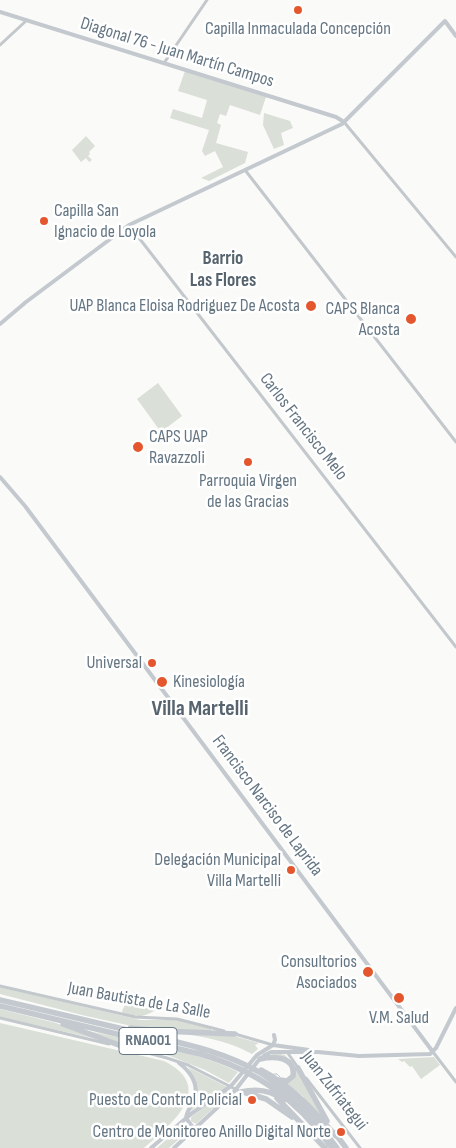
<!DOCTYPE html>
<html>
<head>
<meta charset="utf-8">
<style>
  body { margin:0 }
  canvas { display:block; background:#fafaf8 }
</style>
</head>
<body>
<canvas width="456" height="1148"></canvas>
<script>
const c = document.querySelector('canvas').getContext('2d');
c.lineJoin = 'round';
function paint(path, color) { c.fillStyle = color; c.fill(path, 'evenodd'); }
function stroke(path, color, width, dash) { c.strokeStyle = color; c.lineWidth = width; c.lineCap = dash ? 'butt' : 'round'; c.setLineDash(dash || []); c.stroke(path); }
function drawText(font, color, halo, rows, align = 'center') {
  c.font = font + ' "Sofia Sans Condensed",sans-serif'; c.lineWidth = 5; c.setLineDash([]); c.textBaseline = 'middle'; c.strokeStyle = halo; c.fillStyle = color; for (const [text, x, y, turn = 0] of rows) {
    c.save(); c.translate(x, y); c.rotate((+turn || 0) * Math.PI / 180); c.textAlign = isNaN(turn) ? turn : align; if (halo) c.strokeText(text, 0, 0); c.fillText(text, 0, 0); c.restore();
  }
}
const green = new Path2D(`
  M185,71L266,97L260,115L230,105L226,116L220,114L217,123L221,125L216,143L248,152L245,163L209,181L201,178L223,167L215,151L205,156L202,151L209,130L170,118L173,109L202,118L207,100L178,91Z
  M264,113L290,121L293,128L281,133L284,145L274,149L263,125Z
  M86,136L95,146L89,152L90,154L88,156L92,160L89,162L86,158L81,162L72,150Z
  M158,383L182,416L161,432L137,399Z
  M0,987L140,1020H177L211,1029V1031L141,1028L86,1016L0,994Z
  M126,1003L156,1010C142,1018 138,1017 123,1013L122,1011Z
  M0,1009L56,1023L97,1039L0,1017Z
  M0,1023L164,1061C218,1088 170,1125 144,1148H0Z
  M84,1030C133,1041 194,1050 238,1072L229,1083L205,1070L170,1056L121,1044Z
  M171,1032L230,1035L259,1043L255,1045L258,1049L252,1054C227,1040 200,1036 171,1032Z
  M276,1053L285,1055L298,1071L323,1119L303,1098L304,1097L284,1082H289L293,1067L270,1055Z
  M434,1057L440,1065L421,1079L412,1066L410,1067L404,1061L402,1062L398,1059Z
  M188,1067L227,1087L189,1112C195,1088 200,1088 188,1067Z
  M227,1091L230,1093L196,1124L191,1121V1117Z
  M184,1124L189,1130L187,1132L169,1148H157Z`);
const stream = new Path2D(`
  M274,1074H277L280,1077`);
const tertiary = new Path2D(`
  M0,45L27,20
  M164,63L207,0
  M344,122L456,257
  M245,170L456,442
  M129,225L456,647
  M0,986L135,1017L177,1019L224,1031
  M0,1018L109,1044
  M235,1034L273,1045
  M125,1047L167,1058L188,1065L241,1092
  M287,1052L299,1069
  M433,1052L456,1082
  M306,1078L360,1148`);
const secondary = new Path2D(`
  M0,12L336,117L344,122
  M0,324L26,302L129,225L342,124L445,21L456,36
  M0,477L25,506L433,1052
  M273,1045L309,1050
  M179,1063C192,1073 200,1086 193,1102C190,1108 187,1111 186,1118L194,1129
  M151,1148L191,1114L231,1086L257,1055L273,1045L275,1040L274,1035
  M174,1148L233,1093L258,1061L265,1055L271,1052H318L359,1056L430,1054L436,1048L456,1008`);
const motorway = new Path2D(`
  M0,1000C47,1011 94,1022 140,1033C181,1043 223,1051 259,1072C291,1092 315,1118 337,1148
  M0,1006L200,1054C258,1071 297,1100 332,1148
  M63,1024L124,1047
  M130,1028L162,1031L235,1034
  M260,1059C273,1056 296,1056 293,1076L287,1081L280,1080
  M298,1068L327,1121
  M261,1070C292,1086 313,1110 336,1136
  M241,1092C257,1088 271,1090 284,1100
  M246,1093L266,1099L292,1117
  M277,1098L325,1148
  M335,1133L346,1148`);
const markers = [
  [298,10,5,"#e4572e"],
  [44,221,5,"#e4572e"],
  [311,306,6,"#e4572e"],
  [411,319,6,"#e4572e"],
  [138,447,6,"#e4572e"],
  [248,462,5,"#e4572e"],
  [152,663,5,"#e4572e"],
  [162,682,6,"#e4572e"],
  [291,870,5,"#e4572e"],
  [368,972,6,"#e4572e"],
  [399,998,6,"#e4572e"],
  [252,1100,5,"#e4572e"],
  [341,1132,5,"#e4572e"]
];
const shields = [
  [148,1041,58]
];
const shieldNames = [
  ["RNA001",148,1041]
];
const poiNames = [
  ["Capilla Inmaculada Concepción",298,29,"center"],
  ["Capilla San",54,211,"left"],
  ["Ignacio de Loyola",54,232,"left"],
  ["UAP Blanca Eloisa Rodriguez De Acosta",300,306],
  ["CAPS Blanca",400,309],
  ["Acosta",400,330],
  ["CAPS UAP",149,437,"left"],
  ["Ravazzoli",149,458,"left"],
  ["Parroquia Virgen",248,481,"center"],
  ["de las Gracias",248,502,"center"],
  ["Universal",142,663],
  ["Kinesiología",173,682,"left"],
  ["Delegación Municipal",281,860],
  ["Villa Martelli",281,881],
  ["Consultorios",357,962],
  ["Asociados",357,983],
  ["V.M. Salud",399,1018,"center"],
  ["Puesto de Control Policial",242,1100],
  ["Centro de Monitoreo Anillo Digital Norte",331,1132]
];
const streetNames = [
  ["Diagonal 76 - Juan Martín Campos",177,53,17],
  ["Carlos Francisco Melo",303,427,52],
  ["Francisco Narciso de Laprida",267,806,53],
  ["Juan Bautista de La Salle",139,1001,10],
  ["Juan Zufriategui",334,1091,52]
];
const neighbourhoodNames = [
  ["Barrio",223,259],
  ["Las Flores",223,281]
];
const districtNames = [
  ["Villa Martelli",200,709]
];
paint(green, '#dadfd7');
stroke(stream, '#bbc7cb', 1);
stroke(tertiary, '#c3c8cc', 3);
stroke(secondary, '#c3c9ce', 4);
stroke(motorway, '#c3c9ce', 5.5);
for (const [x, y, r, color] of markers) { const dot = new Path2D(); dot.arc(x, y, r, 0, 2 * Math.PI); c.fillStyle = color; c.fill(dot); stroke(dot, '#fff', 2); }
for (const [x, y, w] of shields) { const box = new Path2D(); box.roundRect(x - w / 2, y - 13.5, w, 27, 4); c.fillStyle = '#fff'; c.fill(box); stroke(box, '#657683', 1); }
drawText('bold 16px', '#657683', null, shieldNames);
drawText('18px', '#657683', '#fff', poiNames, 'right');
drawText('18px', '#657683', '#fff', streetNames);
drawText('bold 19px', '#57646e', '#fff', neighbourhoodNames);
drawText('bold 22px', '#57646e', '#fff', districtNames);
</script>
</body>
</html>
